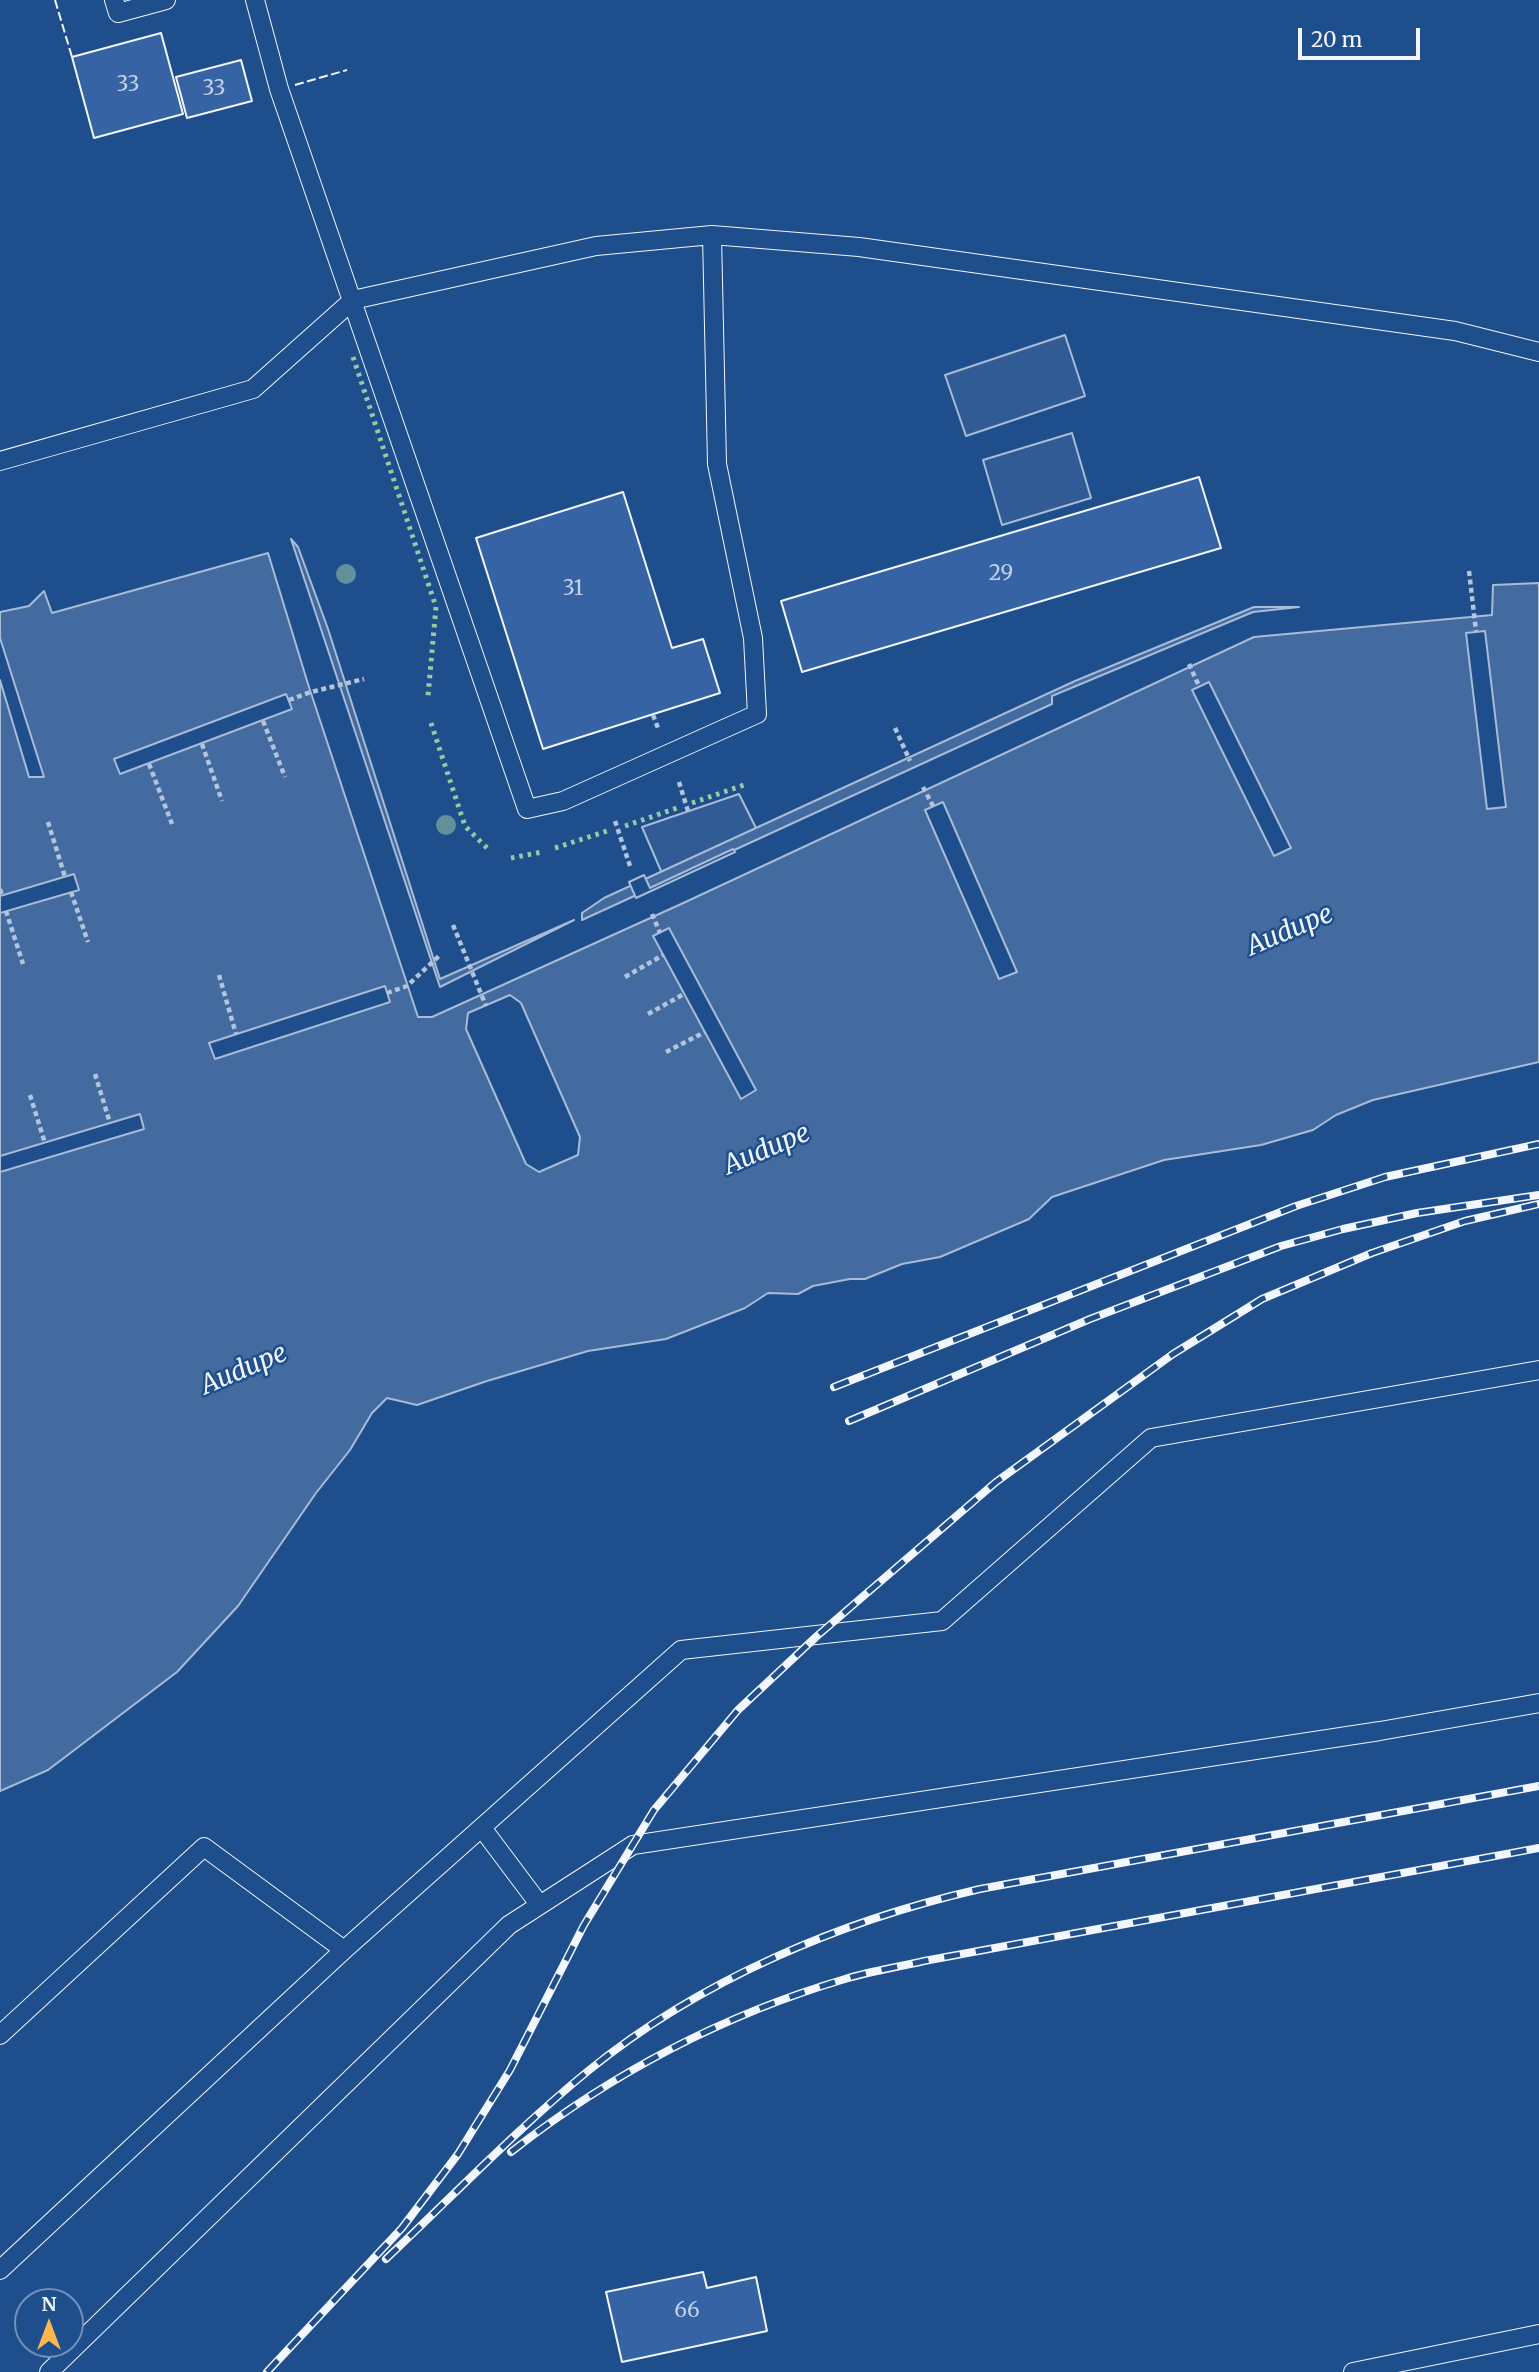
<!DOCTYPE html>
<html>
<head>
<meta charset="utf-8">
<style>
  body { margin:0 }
  #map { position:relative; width:1539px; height:2372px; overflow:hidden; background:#1f4e8c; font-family:Merriweather,serif }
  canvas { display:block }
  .north { position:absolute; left:14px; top:2288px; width:70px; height:70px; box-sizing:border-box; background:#1f4e8c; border:2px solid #7391ba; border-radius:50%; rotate:0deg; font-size:19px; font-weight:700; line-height:28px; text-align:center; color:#f2f6ff }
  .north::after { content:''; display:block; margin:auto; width:24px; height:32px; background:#ffb74d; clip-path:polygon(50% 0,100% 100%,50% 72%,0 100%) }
  .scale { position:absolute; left:1298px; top:28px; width:122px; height:32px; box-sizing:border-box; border:4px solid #f2f6ff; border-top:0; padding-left:9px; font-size:21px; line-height:24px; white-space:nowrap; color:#f2f6ff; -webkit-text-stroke:5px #1f4e8c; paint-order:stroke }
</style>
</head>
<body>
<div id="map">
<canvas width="1539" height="2372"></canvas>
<div class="north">N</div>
<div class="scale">20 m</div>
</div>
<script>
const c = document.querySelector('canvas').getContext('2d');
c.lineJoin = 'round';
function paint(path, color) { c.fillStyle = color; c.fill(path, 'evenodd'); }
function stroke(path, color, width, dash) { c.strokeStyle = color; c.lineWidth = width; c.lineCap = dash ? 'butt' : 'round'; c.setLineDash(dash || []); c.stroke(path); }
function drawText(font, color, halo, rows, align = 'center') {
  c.font = font + ' Merriweather,serif'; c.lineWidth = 5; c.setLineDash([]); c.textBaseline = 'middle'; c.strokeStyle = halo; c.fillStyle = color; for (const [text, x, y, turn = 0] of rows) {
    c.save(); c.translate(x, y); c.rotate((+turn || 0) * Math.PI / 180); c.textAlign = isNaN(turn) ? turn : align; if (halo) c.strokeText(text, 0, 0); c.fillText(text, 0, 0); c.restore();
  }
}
const built = new Path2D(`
  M1065,335L1085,396L966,436L945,375Z
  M1072,433L1091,498L1002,525L983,460Z
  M739,794L759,834L664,878L642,827Z`);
const water = new Path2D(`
  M291,539L298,547L328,629L440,979L574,920L440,987Z
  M268,553L308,684L418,1017H432L679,905L1254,637L1492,615L1493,585L1539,583V1062L1373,1100L1336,1115L1313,1130L1261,1145L1164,1160L1052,1197L1029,1219L940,1257L902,1264L865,1279H850L813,1286L798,1294L768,1293L745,1308L666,1339L588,1351L487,1381L417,1405L387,1398L372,1413L350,1450L316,1493L238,1606L177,1672L48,1770L0,1791V680L29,777H44L0,638V612L29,606L44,591L52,613Z
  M1254,607H1299L1253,612L1052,696V704L582,920V913L604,898L1075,681Z`);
const pier = new Path2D(`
  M1485,631L1506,807L1487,809L1466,633Z
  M1209,682L1291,848L1274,856L1192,690Z
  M286,694L292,709L120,774L114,759Z
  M943,802L1017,972L999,979L925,810Z
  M733,849L735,852L636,898L629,882L644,875L650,888Z
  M74,874L79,890L0,913V896Z
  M669,928L756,1090L741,1099L653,936Z
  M385,986L390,1002L215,1059L209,1043Z
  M510,995L521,1003L580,1137L578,1155L539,1172L526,1164L466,1029L468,1013Z
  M140,1114L144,1129L0,1172V1156Z`);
const building = new Path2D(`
  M161,33L183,114L94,138L72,57Z
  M241,60L252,101L187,118L176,77Z
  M1199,477L1221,548L802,672L781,601Z
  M623,492L672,648L703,639L720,693L543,749L476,538Z
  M703,2272L707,2288L756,2277L767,2331L622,2362L606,2292Z`);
const path = new Path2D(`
  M1469,571L1476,631
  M1189,664L1199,686
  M289,700L311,692L364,679
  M653,715L658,728
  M263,721L285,777
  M895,728L910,761
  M202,744L222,801
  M149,764L172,824
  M679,782L688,811
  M923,787L933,806
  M615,821L630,866
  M48,822L65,877
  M0,889L2,896
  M71,892L88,942
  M6,911L23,964
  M652,914L660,933
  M453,925L486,1006
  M219,975L236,1034
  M625,977L663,955
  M387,993L407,986L440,955
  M648,1014L684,994
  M666,1052L705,1032
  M95,1074L110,1123
  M30,1095L45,1143`);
const lane = new Path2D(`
  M114,0L118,13L166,0
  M255,0L279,89L527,809L563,801L757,714L753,638L717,464L712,235
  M0,461L253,389L353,300L596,246L712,235L859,247L1455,331L1539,352
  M482,1828L539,1904
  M0,2035L204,1847L344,1950
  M0,2270L344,1950L681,1650L942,1621L1151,1438L1539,1370
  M49,2372L509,1925L633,1845L1380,1731L1539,1703
  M1353,2372L1539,2334`);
const rail = new Path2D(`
  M834,1387L1296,1206L1385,1177L1539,1144
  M849,1421L1090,1319L1281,1246L1343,1229L1417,1213L1539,1195
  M511,2152C612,2073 723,2015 845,1979C871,1971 898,1967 924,1961L1539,1848
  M386,2259C453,2196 517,2129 588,2071C700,1980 840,1921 980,1889L1539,1786
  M267,2372L402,2228L458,2154L510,2070L584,1925L654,1810L738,1710L817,1636L996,1482L1173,1354L1262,1299L1372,1253L1465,1221L1539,1204`);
const hedge = new Path2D(`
  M353,357L436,607L428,696
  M431,723L465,826L489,850
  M692,803L744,785
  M625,826L677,808
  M555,848L610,830
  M511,858L542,852`);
const fence = new Path2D(`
  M55,0L72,57
  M295,85L347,70`);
const trees = [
  [346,574],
  [446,825]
];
const numberNames = [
  ["33",128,85],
  ["33",214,89],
  ["29",1001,574],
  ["31",573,589],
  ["66",687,2311]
];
const waterNames = [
  ["Audupe",1290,931,-23],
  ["Audupe",767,1150,-23],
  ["Audupe",244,1370,-23]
];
paint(built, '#305b95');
stroke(built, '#a8bbd7', 2);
paint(water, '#446ba0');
stroke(water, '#a8bbd7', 2);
paint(pier, '#1f4e8c');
stroke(pier, '#a8bbd7', 2);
paint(building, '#3563a3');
stroke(building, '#f2f6ff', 2);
stroke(lane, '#f2f6ff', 20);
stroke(path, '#b3c4dc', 4.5, [5, 3.5]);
stroke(lane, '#1f4e8c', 18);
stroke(rail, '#f2f6ff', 8);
stroke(rail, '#1f4e8c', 5, [16]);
stroke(hedge, '#97c8a6', 5, [3.5, 5]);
stroke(fence, '#f2f6ff', 2, [9, 3.5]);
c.fillStyle = '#61919a';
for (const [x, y] of trees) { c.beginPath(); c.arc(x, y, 10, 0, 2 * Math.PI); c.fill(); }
drawText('21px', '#c3d1e8', null, numberNames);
drawText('italic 26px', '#f2f6ff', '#1f4e8c', waterNames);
</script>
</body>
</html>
